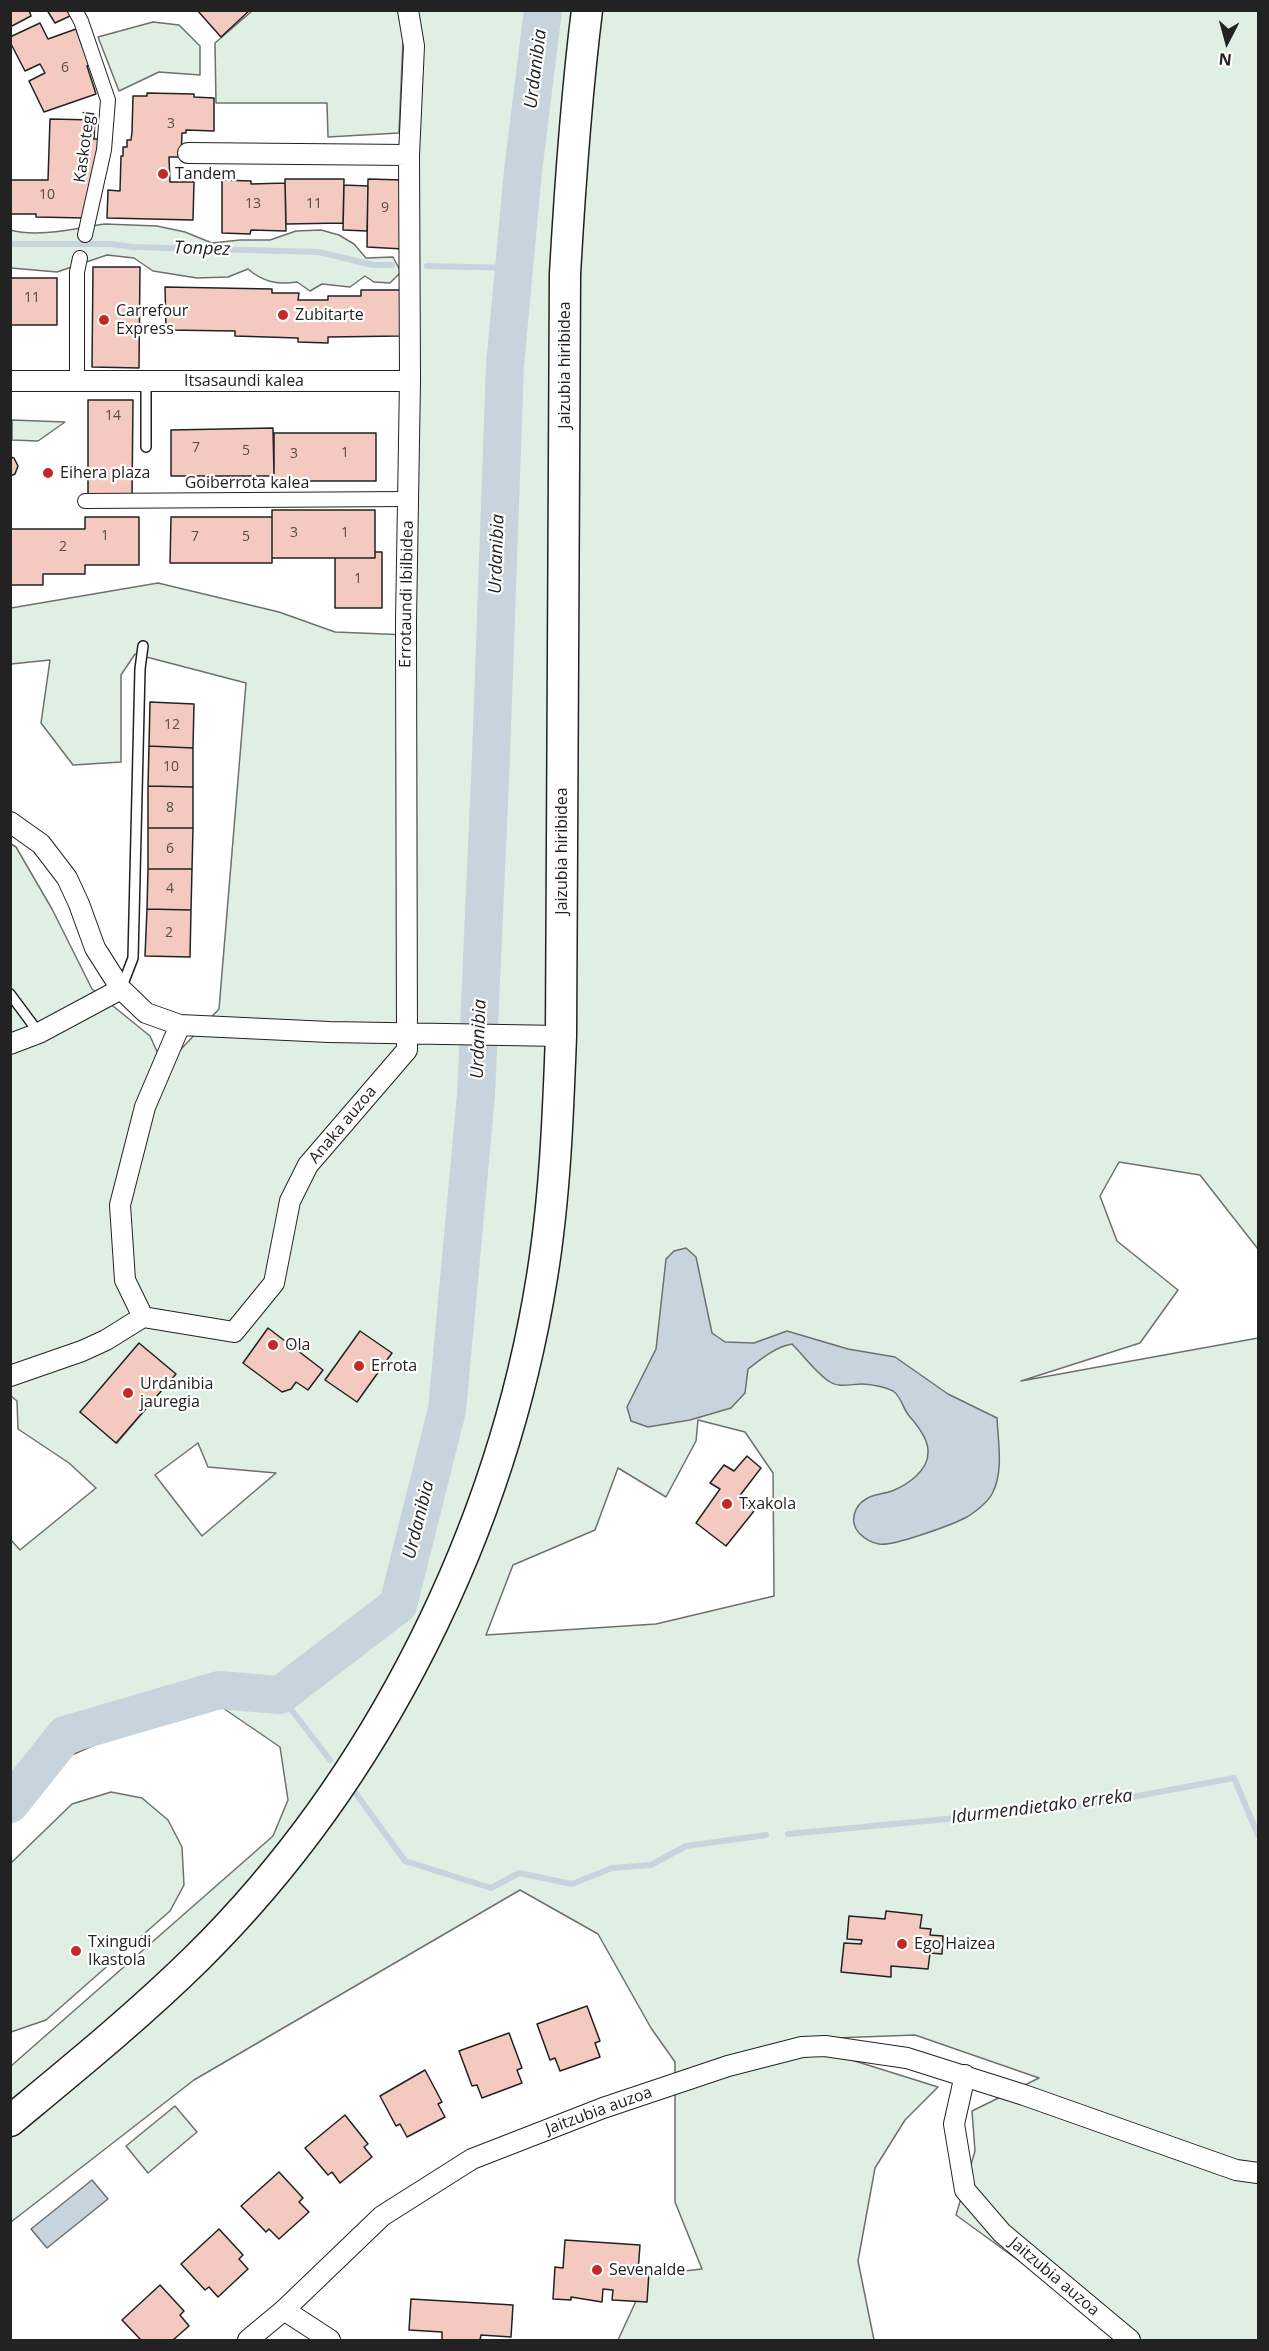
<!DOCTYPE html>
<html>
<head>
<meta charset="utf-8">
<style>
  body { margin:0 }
  #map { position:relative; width:1269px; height:2351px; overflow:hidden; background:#fff; font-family:"Open Sans",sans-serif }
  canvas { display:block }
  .frame { position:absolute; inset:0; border:12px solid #222; pointer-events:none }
  .north { position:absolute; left:1197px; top:12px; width:60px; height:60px; -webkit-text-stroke:4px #fff; paint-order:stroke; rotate:186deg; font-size:16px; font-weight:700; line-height:24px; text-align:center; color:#222 }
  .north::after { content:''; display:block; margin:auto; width:21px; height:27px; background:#222; clip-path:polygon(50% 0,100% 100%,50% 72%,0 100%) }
</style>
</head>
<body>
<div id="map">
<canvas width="1269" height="2351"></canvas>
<div class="frame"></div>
<div class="north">N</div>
</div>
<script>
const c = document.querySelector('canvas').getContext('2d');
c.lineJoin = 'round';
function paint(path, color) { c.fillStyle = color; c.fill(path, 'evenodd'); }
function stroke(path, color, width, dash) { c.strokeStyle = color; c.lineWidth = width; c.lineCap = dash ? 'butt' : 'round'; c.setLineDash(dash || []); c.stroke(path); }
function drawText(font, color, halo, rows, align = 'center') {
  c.font = font + ' "Open Sans",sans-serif'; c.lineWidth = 4.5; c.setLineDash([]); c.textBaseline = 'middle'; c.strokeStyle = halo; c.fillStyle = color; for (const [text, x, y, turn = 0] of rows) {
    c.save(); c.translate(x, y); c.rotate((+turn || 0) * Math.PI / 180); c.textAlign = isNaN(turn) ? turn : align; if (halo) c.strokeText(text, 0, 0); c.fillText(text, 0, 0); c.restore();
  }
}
const green = new Path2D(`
  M252,11H398L403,39L399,133L328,137L327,103H216L215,43Z
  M407,11H1258V1249L1200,1175L1119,1162L1100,1196L1117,1241L1178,1290L1140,1343L1021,1381L1258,1338V2340H1128L956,2215L975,2151L972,2111L1039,2078L915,2035L808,2039L823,2051L938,2087L905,2120L875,2168L858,2261L874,2340H618L648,2275L702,2269L675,2202V2062L651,2028L598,1934L520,1890L194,2080L11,2222V2066L273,1836L288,1800L280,1747L220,1706L160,1716L63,1759L11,1786L10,1539L20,1550L96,1488L69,1463L18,1429L17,1401L11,1396V844L16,847L52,909L92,989L150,1036L164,1067L219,1009L246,683L135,654L121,675V762L73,765L41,723L50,660L11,664V608L158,583L279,612L335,632L409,635ZM175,1374L117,1443L80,1412ZM698,1420L745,1432L773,1473L774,1596L656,1624L486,1635L513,1565L595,1530L618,1468L666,1497L696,1441ZM198,1443L208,1467L276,1473L202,1536L155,1475Z
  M153,22L179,25L200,46V75L159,72L119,91L98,37Z
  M105,224L157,226L185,232L212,243L240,240H270L296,231L321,230L339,235L354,244L366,258L393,257L401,272L390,283L374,282L365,276L350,287L322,284L310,291L297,282C278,285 263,282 248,269L228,277L197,278L153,271L134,258L107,255L57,272L11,268L10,230C40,238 75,228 105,224Z
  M12,420L65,422L38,441L12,440Z
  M111,1792L142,1798L168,1820L182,1847L184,1885L170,1911L46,2020L11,2032V1863L72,1804Z
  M175,2106L197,2132L148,2173L126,2146Z`);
const water = new Path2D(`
  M686,1248L696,1257L712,1333L725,1342L754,1343L787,1331L848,1349L895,1357L948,1394L997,1418C998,1442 1004,1472 992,1494C988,1502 973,1514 965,1518C951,1525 892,1547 879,1544C872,1543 864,1538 859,1533C849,1522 854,1506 866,1499C874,1494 884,1494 892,1491C907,1485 928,1471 928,1453C929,1440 918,1426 910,1417C903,1410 902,1397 893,1391C885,1387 870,1384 862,1384C852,1384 839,1388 830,1382C816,1373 804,1356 792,1344C775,1347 761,1359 748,1369L745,1393L731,1408L690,1420L648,1427L631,1421L627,1407L656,1349L666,1259L674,1251Z
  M92,2180L108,2199L47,2248L31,2229Z`);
const stream = new Path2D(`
  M10,244H110L133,247L319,252L373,265H392
  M427,266L514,268
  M280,1695L330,1760
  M354,1791L405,1861L491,1888L519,1873L572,1884L612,1868L651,1865L686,1846L766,1835
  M788,1834L1084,1806L1234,1778L1258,1835`);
const river = new Path2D(`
  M10,1804L65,1735L219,1690L280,1695L398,1605L447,1410L476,1095L491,756L505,365L523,171L543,10`);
const building = new Path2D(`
  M10,10H29L31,16L10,27Z
  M47,10H67L70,16L55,23Z
  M197,10H250L221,37Z
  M40,23L48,39L76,29L89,65L87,66L96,94L44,112L29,81L45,73L40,64L25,71L10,42V37Z
  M147,93L194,94V97L214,98V131L186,130V133H182L181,157H169L170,182H194L193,220L107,218L108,190L120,191L121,156H123V147H127V140H131L132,132L133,96H147Z
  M50,119L95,120L94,139H100L93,186H89L88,206L85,218L36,217V214H10V180H48Z
  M285,179H344L343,223L286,224Z
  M368,179L403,180V249L367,247Z
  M222,180L251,181V184L285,183L286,231L251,230L250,234L222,233Z
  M344,185L368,186L367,231L343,230Z
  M93,267H140L139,368L92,367Z
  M10,278H57V325H10Z
  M165,287L272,289V293H299L298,300H328V296H361V290H400V336L328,337V343L298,342V338L235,336V331L166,330Z
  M88,400H133L132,496H88Z
  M273,428L274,476H171V430Z
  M274,433H376V481H274Z
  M10,457L14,458L18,466L15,474L10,476Z
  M272,510H375V558H272Z
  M85,517H139V565H85V574H43V585H10V529H85Z
  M171,517H272V563H170Z
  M375,552H382V608H335V558H375Z
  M150,702L194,704L193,748L149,746Z
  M149,746L193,748V787L148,786Z
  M148,786L193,787V828H148Z
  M148,828H193L192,869H148Z
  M148,869H192L191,910L147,909Z
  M147,909L191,910L190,957L145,956Z
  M268,1328L323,1370L308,1390L296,1382L291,1389L282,1392L243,1363Z
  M360,1331L392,1353L357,1402L325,1380Z
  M139,1343L176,1374L116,1443L80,1412Z
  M747,1456L761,1468L738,1498L754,1511L726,1546L696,1523L720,1489L710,1483L724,1465L734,1471Z
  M886,1911L922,1915L920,1928L931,1929L930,1935L943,1936L942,1954L930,1953L928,1969L891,1966V1977L841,1972L844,1943L861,1944L862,1940L847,1939L849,1916L885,1919Z
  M587,2006L600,2041L595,2043L600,2057L560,2071L555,2058L550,2060L537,2024Z
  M509,2033L522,2068L517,2070L522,2083L482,2098L477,2085L472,2086L459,2051Z
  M425,2070L442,2102L438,2104L445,2117L407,2137L400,2124L396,2126L380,2096Z
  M345,2115L368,2144L364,2147L372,2157L340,2183L332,2172L328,2175L305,2148Z
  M279,2172L303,2198L299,2202L309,2212L279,2239L269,2229L266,2232L241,2206Z
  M219,2229L243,2255L239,2259L248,2269L218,2297L209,2287L205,2290L181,2264Z
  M565,2240L640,2245L638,2272H649L647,2302L612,2300L613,2290L603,2289L602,2302L571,2297V2300L553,2299L555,2267L563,2268Z
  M160,2285L184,2311L180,2315L189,2326L173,2340H141L122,2320Z
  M411,2299L513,2305L511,2337L481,2335L480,2340H442V2332L409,2330Z`);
const service = new Path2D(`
  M146,380V447
  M121,989L133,958L140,669L143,646
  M10,994L39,1033`);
const pedestrian = new Path2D(`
  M75,10L81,21L108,100L104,150L85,235
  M77,381V272L80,258
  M85,501L408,499`);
const minor = new Path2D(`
  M188,153L409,155
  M10,381H410
  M10,822L41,844L67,878L79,904L95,948L121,989L146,1013L180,1025L329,1032L561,1036
  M10,1044L39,1033L121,989
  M143,1317L234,1332L274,1283L290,1201L308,1165L407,1050L406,621L410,381L409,155L414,46L408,10
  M10,1376L82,1351L106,1340L143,1317L125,1280L120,1205L145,1107L180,1025
  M965,2075L954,2124L965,2190L1002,2233L1130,2340
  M284,2310L330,2340
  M248,2340L284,2310L382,2216L472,2159L603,2108L728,2066L802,2047L825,2046L907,2058L1024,2095L1236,2170L1258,2173`);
const primary = new Path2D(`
  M10,2121C74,2068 138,2016 197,1958C379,1778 502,1528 542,1277C555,1197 558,1116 561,1036L565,274C570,186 576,98 587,10`);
const markers = [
  [163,174,6,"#c62828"],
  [283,315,6,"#c62828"],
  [104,320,6,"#c62828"],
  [48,473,6,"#c62828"],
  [273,1345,6,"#c62828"],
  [359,1366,6,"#c62828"],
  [128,1393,6,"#c62828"],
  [727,1504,6,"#c62828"],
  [902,1944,6,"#c62828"],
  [76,1951,6,"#c62828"],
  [597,2270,6,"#c62828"]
];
const numberNames = [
  ["6",65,68],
  ["3",171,124],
  ["10",47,195],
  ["13",253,204],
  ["11",314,204],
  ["9",385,208],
  ["11",32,298],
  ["14",113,416],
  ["7",196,448],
  ["5",246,451],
  ["1",345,453],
  ["3",294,454],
  ["3",294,533],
  ["1",345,533],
  ["1",105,536],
  ["7",195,537],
  ["5",246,537],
  ["2",63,547],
  ["1",358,579],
  ["12",172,725],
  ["10",171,767],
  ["8",170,808],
  ["6",170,849],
  ["4",170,889],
  ["2",169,933]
];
const streetNames = [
  ["Kaskotegi",85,147,-82],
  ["Jaizubia hiribidea",565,365,-90],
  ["Itsasaundi kalea",244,381],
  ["Goiberrota kalea",247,483],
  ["Errotaundi Ibilbidea",407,594,-89],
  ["Jaizubia hiribidea",562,851,-90],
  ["Anaka auzoa",343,1125,-50],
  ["Jaitzubia auzoa",599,2111,-20],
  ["Jaitzubia auzoa",1054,2277,40]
];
const poiNames = [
  ["Tandem",175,174],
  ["Carrefour",116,311],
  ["Express",116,329],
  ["Zubitarte",295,315],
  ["Eihera plaza",60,473],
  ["Ola",285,1345],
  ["Errota",371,1366],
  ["Urdanibia",140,1384],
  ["jauregia",140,1402],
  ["Txakola",739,1504],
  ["Txingudi",88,1942],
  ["Ikastola",88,1960],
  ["Ego Haizea",914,1944],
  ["Sevenalde",609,2270]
];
const waterNames = [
  ["Urdanibia",536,69,-83],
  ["Tonpez",202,249,2],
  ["Urdanibia",497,554,-88],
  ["Urdanibia",479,1039,-88],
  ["Urdanibia",419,1520,-76],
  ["Idurmendietako erreka",1042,1807,-7]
];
paint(green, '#e0efe3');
stroke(green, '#6f6f6f', 1.5);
paint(water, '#c7d3dd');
stroke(water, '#6f6f6f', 1.5);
stroke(stream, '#c7d3dd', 6);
stroke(river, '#c7d3dd', 38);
paint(building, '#f3c9c0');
stroke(building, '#222', 1.5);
stroke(service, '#222', 12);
stroke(pedestrian, '#222', 16);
stroke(minor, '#222', 22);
stroke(primary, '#222', 33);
stroke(service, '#fff', 9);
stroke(pedestrian, '#fff', 14);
stroke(minor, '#fff', 20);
stroke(primary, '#fff', 30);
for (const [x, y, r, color] of markers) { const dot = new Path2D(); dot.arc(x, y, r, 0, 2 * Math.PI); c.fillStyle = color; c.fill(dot); stroke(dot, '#fff', 2); }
drawText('14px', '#564c4a', null, numberNames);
drawText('16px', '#222', '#fff', streetNames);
drawText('16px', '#222', '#fff', poiNames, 'left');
drawText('italic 18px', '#222', '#fff', waterNames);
</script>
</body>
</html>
